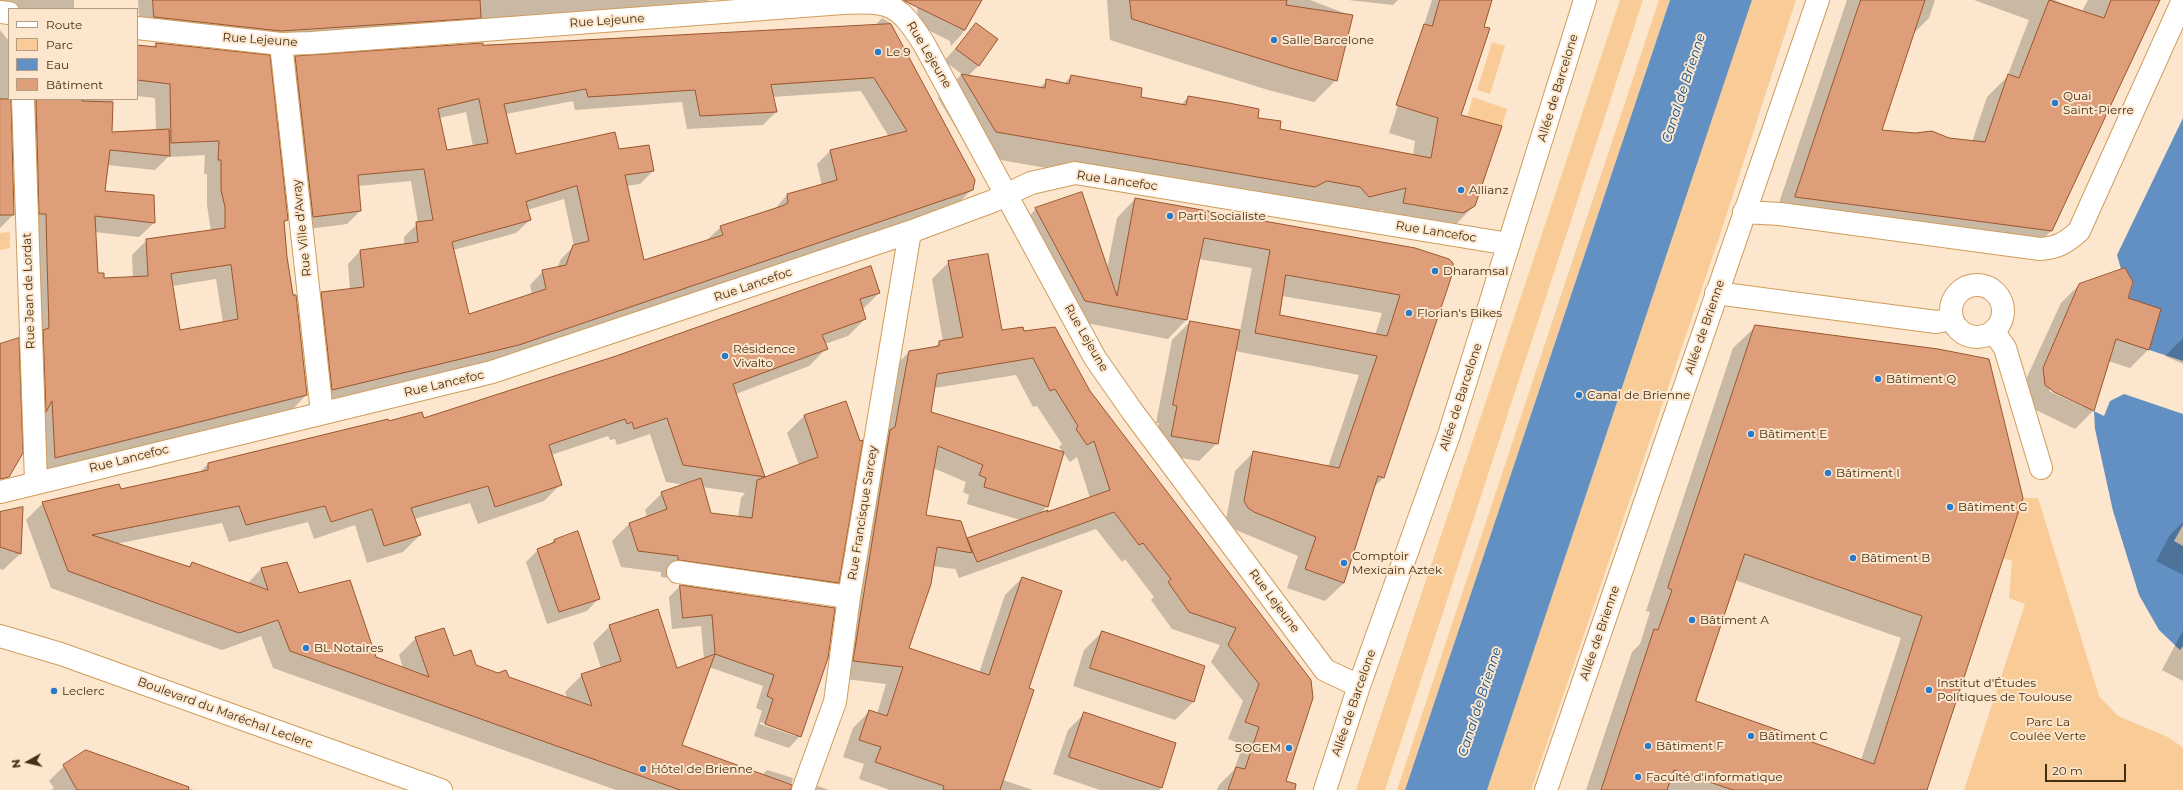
<!DOCTYPE html>
<html>
<head>
<meta charset="utf-8">
<style>
  body { margin:0 }
  #map { position:relative; width:2183px; height:790px; overflow:hidden; background:#fce6cd; font-family:Montserrat,sans-serif }
  canvas { display:block }
  .legend { position:absolute; left:8px; top:8px; width:130px; height:92px; box-sizing:border-box; background:#fce6cd; border:1px solid #b29d83; margin:0; padding:5px 7px; list-style:none; font-size:12px; color:#442f13 }
  .legend li { display:flex; align-items:center; gap:8px; height:20px }
  .legend b { width:20px; border:1px solid #b29d83 }
  .north { position:absolute; left:8px; top:742px; width:40px; height:40px; -webkit-text-stroke:3px #fce6cd; paint-order:stroke; rotate:262deg; font-size:11px; font-weight:700; line-height:16px; text-align:center; color:#442f13 }
  .north::after { content:''; display:block; margin:auto; width:14px; height:18px; background:#442f13; clip-path:polygon(50% 0,100% 100%,50% 72%,0 100%) }
  .scale { position:absolute; left:2045px; top:764px; width:81px; height:18px; box-sizing:border-box; border:2px solid #442f13; border-top:0; padding-left:5px; font-size:12px; line-height:14px; white-space:nowrap; color:#442f13; -webkit-text-stroke:3px #fce6cd; paint-order:stroke }
</style>
</head>
<body>
<div id="map">
<canvas width="2183" height="790"></canvas>
<ul class="legend">
<li><b style="height:5px;background:#fff"></b>Route</li>
<li><b style="height:11px;background:#f9cc97"></b>Parc</li>
<li><b style="height:11px;background:#6290c2"></b>Eau</li>
<li><b style="height:11px;background:#dd9e79"></b>Bâtiment</li>
</ul>
<div class="north">N</div>
<div class="scale">20 m</div>
</div>
<script>
const c = document.querySelector('canvas').getContext('2d');
c.lineJoin = 'round';
function paint(path, color) { c.fillStyle = color; c.fill(path, 'evenodd'); }
function stroke(path, color, width, dash) { c.strokeStyle = color; c.lineWidth = width; c.lineCap = dash ? 'butt' : 'round'; c.setLineDash(dash || []); c.stroke(path); }
function drawText(font, color, halo, rows, align = 'center') {
  c.font = font + ' Montserrat,sans-serif'; c.lineWidth = 4; c.setLineDash([]); c.textBaseline = 'middle'; c.strokeStyle = halo; c.fillStyle = color; for (const [text, x, y, turn = 0] of rows) {
    c.save(); c.translate(x, y); c.rotate((+turn || 0) * Math.PI / 180); c.textAlign = isNaN(turn) ? turn : align; if (halo) c.strokeText(text, 0, 0); c.fillText(text, 0, 0); c.restore();
  }
}
const green = new Path2D(`
  M1620,0H1643L1385,790H1356Z
  M1659,0H1670L1405,790H1397Z
  M1752,0H1796L1719,238L1531,790H1487Z
  M1492,42L1505,46L1490,94L1477,90Z
  M1473,97L1507,109L1502,126L1467,117Z
  M10,232V248L0,250V233Z
  M2023,498H2038L2099,696L2118,716L2170,738L2183,748V790H1964L2025,604L2009,598L2012,561L2003,558Z`);
const water = new Path2D(`
  M1670,0H1752L1487,790H1405Z
  M2183,118V525L2174,541L2183,546V646L2180,650L2159,630L2139,595L2113,511L2095,429L2094,411L2133,283L2125,268L2121,269L2117,255Z`);
const pier = new Path2D(`
  M2119,328L2131,331L2128,343L2183,361V414L2124,394L2110,401L2104,416L2094,411Z`);
const shadow = new Path2D(`
  M0,0H74V9H9L0,11Z
  M138,0H709L703,5L266,45L140,31Z
  M917,0H981L962,34L951,46L950,41L918,25Z
  M1107,0H1310L1352,16L1336,80L1314,102L1268,90L1110,40Z
  M1348,0H1398L1393,5Z
  M1432,0H1491L1460,116L1475,205L1451,229L1380,226L1383,210L1345,220L972,155L938,98L962,74L944,61L976,25L979,65L968,76L1039,88L1047,81L1064,84L1071,76L1140,97L1181,105L1188,97L1257,119L1279,130L1413,156L1415,141L1389,133Z
  M1847,0H1935L1929,18L1913,34L1881,131L1972,142L1987,97L2007,77L2029,20L1974,0H2054L2082,11L2088,0H2158L2051,231L2030,252L1774,218Z
  M882,18L889,22L974,180L972,189L959,203L505,358L319,402L308,306L322,293L350,290L348,264L361,250L404,245V237L418,223L411,181L358,186L360,211L347,224L300,230L282,70L295,57L483,46L869,32ZM861,91L889,137L830,151L817,164L822,186L787,195L774,210L721,227L707,240L643,261L626,186L640,184L653,171L619,151L515,156L506,114L573,101L575,110L682,102L687,129L763,125L776,112L772,97ZM466,112L473,146L447,151L439,118ZM564,199L574,246L561,259L557,268L543,271L530,285L532,295L468,315L453,250L516,233L530,220L527,210Z
  M0,30L9,41V99H113L111,133L156,130L155,98L137,96V46L152,48L156,44L287,220L283,224L286,257L306,395L292,410L40,472L14,102L10,101L13,215L0,228ZM205,155L204,174H207V205L211,231L147,240L132,255L133,278L103,279L97,274L95,232L139,237L154,223L153,196L104,192L107,165L155,170L168,157ZM216,279L223,323L179,331L172,286Z
  M1082,193L1107,269L1117,218L1135,199L1415,249L1384,477L1374,487L1344,583L1325,601L1287,588L1298,556L1236,530L1229,527L1226,520L1235,471L1254,452L1328,467L1359,375L1235,351L1217,443L1199,461L1153,453L1159,423H1156L1172,340L1190,322L1240,331L1252,268L1199,259L1186,320L1168,339L1066,319L1017,228L1036,209ZM1282,296L1382,313L1375,335L1279,315Z
  M949,262L1001,331L1023,332L1090,391L1312,698L1281,790H1217L1219,785L1234,770L1243,745L1228,739L1243,701L1211,662L1220,645L1172,629L1151,600L1154,597L1125,559L1122,562L1096,529L959,578L955,568L954,569L933,566L908,649L979,673L1005,595L1022,578L1028,689L1003,780L1033,790H890L859,779L864,764L843,757L853,728L870,711L877,714L886,684L837,678L892,369L909,352L934,348L940,342H943L932,279ZM1016,375L1033,407L1037,406L1062,444L1059,447L1070,462L1077,457L1090,498L1045,513H1041L1047,506L930,413L934,388ZM933,468L966,482L963,492L969,495L967,504L1020,520L966,540L925,516Z
  M2079,285L2148,350L2130,368L2108,361L2093,411L2075,429L2036,410L2027,403L2025,394L2027,377L2061,303ZM2050,389L2084,405V407L2049,391Z
  M879,293L862,310L865,319L848,336L825,344L826,349L809,366L736,394L765,478L799,465L787,433L804,416L845,402L838,582L821,600L661,577V572L621,567L612,541L629,524L647,517L645,510L662,493L685,485L666,482L650,434L617,445L615,439L610,440L608,436L551,455L561,484L544,501L478,524L470,503L414,519L420,535L403,552L367,563L355,525L314,539L308,522L229,542L222,523L115,544L188,567L192,563L248,583L261,569L298,594L375,658L403,668L399,655L416,638L453,658L567,698L565,692L582,675L601,668L593,643L610,626L677,670L704,659L701,626L672,629L669,597L680,586L834,608L800,736L789,748L754,736L762,711L756,708L763,686L709,667L680,746L762,775L767,770L793,778L790,790H616L273,668L261,636L222,650L51,588L26,520L43,503L120,491L200,472L208,464L388,422L424,419ZM702,487L745,493L741,498L738,517L710,514ZM760,722L795,734V736L760,724Z
  M1756,326L1937,350L1926,790H1586L1632,652L1640,644L1650,612L1646,611L1733,348ZM1735,580L1901,638L1861,760L1695,702Z
  M2183,338V364L2165,356Z
  M22,508L20,554L3,570L0,569V513Z
  M2183,522V575L2156,561L2170,535Z
  M554,540L599,598L587,611L547,624L526,562L538,550L550,545Z
  M2183,630V681L2162,670Z
  M1102,632L1204,666L1193,702L1175,720L1073,686L1084,650Z
  M1085,713L1175,744L1160,790H1100L1053,774L1068,730Z
  M86,751L194,790H51L54,788L49,781L64,766Z
  M818,786L829,790H815Z`);
const building = new Path2D(`
  M153,0H480L481,18L281,31L154,17Z
  M903,0H982L965,30Z
  M1130,0H1287L1286,5L1353,15L1337,81L1290,68L1132,19Z
  M1440,0H1492L1484,27L1490,28L1461,115L1502,126L1475,206L1463,213L1403,203L1406,188L1369,197L1360,187L1327,181L1315,187L996,132L961,74L1045,88L1046,79L1069,84L1071,75L1142,88L1141,97L1186,105L1188,96L1229,103L1259,109L1258,118L1281,121L1280,129L1431,158L1438,118L1396,105L1424,24L1432,26Z
  M1861,0H1925L1882,130L1915,133L1932,131L1949,138L1985,142L2008,74L2019,78L2049,0L2104,18L2111,0H2160L2052,231L1795,197Z
  M976,23L998,39L979,66L956,49Z
  M891,24L975,180L973,190L519,345L332,390L321,292L364,287L360,250L418,242L416,222L433,220L424,169L358,175L361,211L313,217L295,56L483,43V45ZM874,78L907,131L830,150L837,180L787,194L788,203L782,206L720,226L723,235L644,260L625,175L654,171L649,145L619,149L615,132L516,154L504,104L586,89L588,97L695,90L700,116L777,112L771,85ZM479,99L488,143L447,150L438,109ZM577,186L589,241L573,245L566,265L542,270L546,289L469,314L452,242L531,220L526,202Z
  M156,43L270,55L288,220L284,221L287,257L293,295H296L307,395L55,458L52,401L46,412L43,330L49,328L47,259L46,214H39L36,99H82V101L113,102L112,132L169,129L170,156L110,150L105,191L154,195L155,223L95,216L98,273H104V278L148,276L146,239L225,228V207L221,190V160H218L219,141L171,143L170,84L137,80V45L156,47ZM231,265L238,319L180,330L171,274Z
  M0,99H11L14,215H0Z
  M1082,192L1117,296L1135,198L1415,248L1449,259L1453,263L1454,269L1384,478L1378,476L1344,583L1305,569L1316,537L1254,512L1248,508L1244,501L1253,451L1339,468L1377,356L1255,333L1270,250L1204,238L1187,320L1085,301L1035,208ZM1286,275L1400,295L1387,336L1280,315Z
  M988,254L1002,330L1023,327L1024,331L1055,327L1090,391L1311,680L1313,698L1286,781L1296,784L1295,790H1228L1236,767L1245,769L1259,727L1245,722L1259,684L1228,645L1236,628L1189,612L1168,582L1171,579L1143,543L1139,545L1114,512L977,562L967,538L1048,510L1047,512L1110,490L1094,441L1087,445L1076,429L1078,426L1055,389L1050,391L1033,358L937,374L931,412L1064,452L1048,507L984,487L986,478L979,475L983,465L938,446L926,515L961,521L972,553L937,547L931,584L909,648L989,675L1022,577L1062,591L1029,688L1034,690L1000,790H943L944,786L875,762L881,747L859,740L869,710L887,716L903,667L853,661L890,430L895,427L909,351L939,346V341L963,337L948,261Z
  M871,266L880,293L860,299L866,319L822,335L828,349L733,384L765,477L818,457L804,415L846,401L860,441L863,440L839,583L678,560V556L638,551L629,523L667,509L661,492L701,478L711,513L752,518L757,480L765,477L683,465L667,418L634,429L632,422L627,424L625,419L549,445L562,485L495,507L488,486L411,508L421,535L384,546L372,509L331,522L325,506L246,525L239,506L92,535L190,567L192,562L268,590L261,568L287,562L299,593L350,580L376,657L429,677L415,637L444,628L454,656L471,650L476,665L498,673L506,670L509,677L592,706L581,674L621,661L609,625L658,609L677,668L715,654L682,745L792,785L791,790H680L290,651L278,620L239,633L68,571L42,502L119,484L121,489L208,470V463L388,419L389,421L422,412L424,418L616,356Z
  M2125,268L2133,282L2128,298L2161,309L2149,350L2116,339L2094,411L2054,392L2045,385L2043,368L2079,284Z
  M1190,321L1240,330L1218,444L1171,436L1177,406L1173,405Z
  M1755,325L1938,349L1989,359L2023,498L1927,790H1733L1674,770L1667,790H1601L1654,629L1658,630L1672,590L1668,588ZM1745,554L1922,616L1874,764L1696,701Z
  M19,338L23,453L9,477L0,479V344Z
  M23,507L21,554L0,547V512Z
  M578,531L600,599L559,612L537,549L555,542L554,540Z
  M680,585L835,608L828,658L801,737L765,724L773,699L767,696L774,675L715,654L712,615L683,618Z
  M1102,631L1205,666L1194,702L1090,668Z
  M1084,712L1176,743L1162,788L1069,757Z
  M86,750L189,787L188,790H77L63,765Z`);
const minor = new Path2D(`
  M0,12L9,13
  M137,28L281,44L311,43L843,3C891,1 898,3 924,44L1095,358L1132,411L1325,670L1359,686
  M281,44L322,413
  M23,99L36,482
  M1744,212L1780,214L2040,249C2057,248 2066,243 2079,231L2183,0
  M1951 311a26 26 0 1 1 52 0a26 26 0 1 1-52 0Z
  M1716,293L1936,322L1952,319
  M1994,332L2005,348L2041,468
  M0,492L492,372L910,232L993,201L1031,183L1075,173L1509,244
  M678,572L849,597
  M803,790L835,702L849,597L910,232
  M1325,790L1359,686L1449,435L1585,0
  M1546,790L1818,0`);
const major = new Path2D(`
  M0,636L61,654L441,790`);
const markers = [
  [1274,40,4,"#287bca"],
  [878,52,4,"#287bca"],
  [2055,103,4,"#287bca"],
  [1461,190,4,"#287bca"],
  [1170,216,4,"#287bca"],
  [1435,271,4,"#287bca"],
  [1409,313,4,"#287bca"],
  [725,356,4,"#287bca"],
  [1878,379,4,"#287bca"],
  [1579,395,4,"#287bca"],
  [1751,434,4,"#287bca"],
  [1828,473,4,"#287bca"],
  [1950,507,4,"#287bca"],
  [1853,558,4,"#287bca"],
  [1344,563,4,"#287bca"],
  [1692,620,4,"#287bca"],
  [306,648,4,"#287bca"],
  [1929,690,4,"#287bca"],
  [54,691,4,"#287bca"],
  [1751,736,4,"#287bca"],
  [1648,746,4,"#287bca"],
  [1289,748,4,"#287bca"],
  [643,769,4,"#287bca"],
  [1638,777,4,"#287bca"]
];
const streetNames = [
  ["Rue Lejeune",607,21,-4],
  ["Rue Lejeune",260,40,4],
  ["Rue Lejeune",929,55,59],
  ["Allée de Barcelone",1558,88,-73],
  ["Rue Lancefoc",1117,181,8],
  ["Rue Ville d'Avray",302,228,-96],
  ["Rue Lancefoc",1436,232,9],
  ["Rue Lancefoc",753,285,-19],
  ["Rue Jean de Lordat",29,291,-92],
  ["Allée de Brienne",1705,327,-71],
  ["Rue Lejeune",1086,338,60],
  ["Rue Lancefoc",444,384,-13],
  ["Allée de Barcelone",1461,397,-72],
  ["Rue Lancefoc",129,459,-14],
  ["Rue Francisque Sarcey",863,513,-81],
  ["Rue Lejeune",1274,601,53],
  ["Allée de Brienne",1600,633,-71],
  ["Allée de Barcelone",1354,703,-71],
  ["Boulevard du Maréchal Leclerc",225,713,20]
];
const poiNames = [
  ["Salle Barcelone",1282,40],
  ["Le 9",886,52],
  ["Quai",2063,96],
  ["Saint-Pierre",2063,110],
  ["Allianz",1469,190],
  ["Parti Socialiste",1178,216],
  ["Dharamsal",1443,271],
  ["Florian's Bikes",1417,313],
  ["Résidence",733,349],
  ["Vivalto",733,363],
  ["Bâtiment Q",1886,379],
  ["Canal de Brienne",1587,395],
  ["Bâtiment E",1759,434],
  ["Bâtiment I",1836,473],
  ["Bâtiment G",1958,507],
  ["Comptoir",1352,556],
  ["Mexicain Aztek",1352,570],
  ["Bâtiment B",1861,558],
  ["Bâtiment A",1700,620],
  ["BL Notaires",314,648],
  ["Institut d'Études",1937,683],
  ["Politiques de Toulouse",1937,697],
  ["Leclerc",62,691],
  ["Bâtiment C",1759,736],
  ["Bâtiment F",1656,746],
  ["SOGEM",1281,748,"right"],
  ["Hôtel de Brienne",651,769],
  ["Faculté d'informatique",1646,777]
];
const parkNames = [
  ["Parc La",2048,722],
  ["Coulée Verte",2048,736]
];
const waterNames = [
  ["Canal de Brienne",1684,88,-72],
  ["Canal de Brienne",1480,702,-72]
];
paint(green, '#f9cc97');
paint(water, '#6290c2');
paint(pier, '#fce6cd');
paint(shadow, '#0003');
paint(building, '#dd9e79');
stroke(building, '#99562d', 1);
stroke(minor, '#d09c5a', 24);
stroke(major, '#d09c5a', 24);
stroke(minor, '#fff', 22);
stroke(major, '#fff', 22);
for (const [x, y, r, color] of markers) { const dot = new Path2D(); dot.arc(x, y, r, 0, 2 * Math.PI); c.fillStyle = color; c.fill(dot); stroke(dot, '#fce6cd', 1.5); }
drawText('12px', '#442f13', '#fce6cd', streetNames);
drawText('12px', '#442f13', '#fce6cd', poiNames, 'left');
drawText('12px', '#4d2f00', '#fce6cd', parkNames);
drawText('italic 13px', '#044f8d', '#fce6cd', waterNames);
</script>
</body>
</html>
